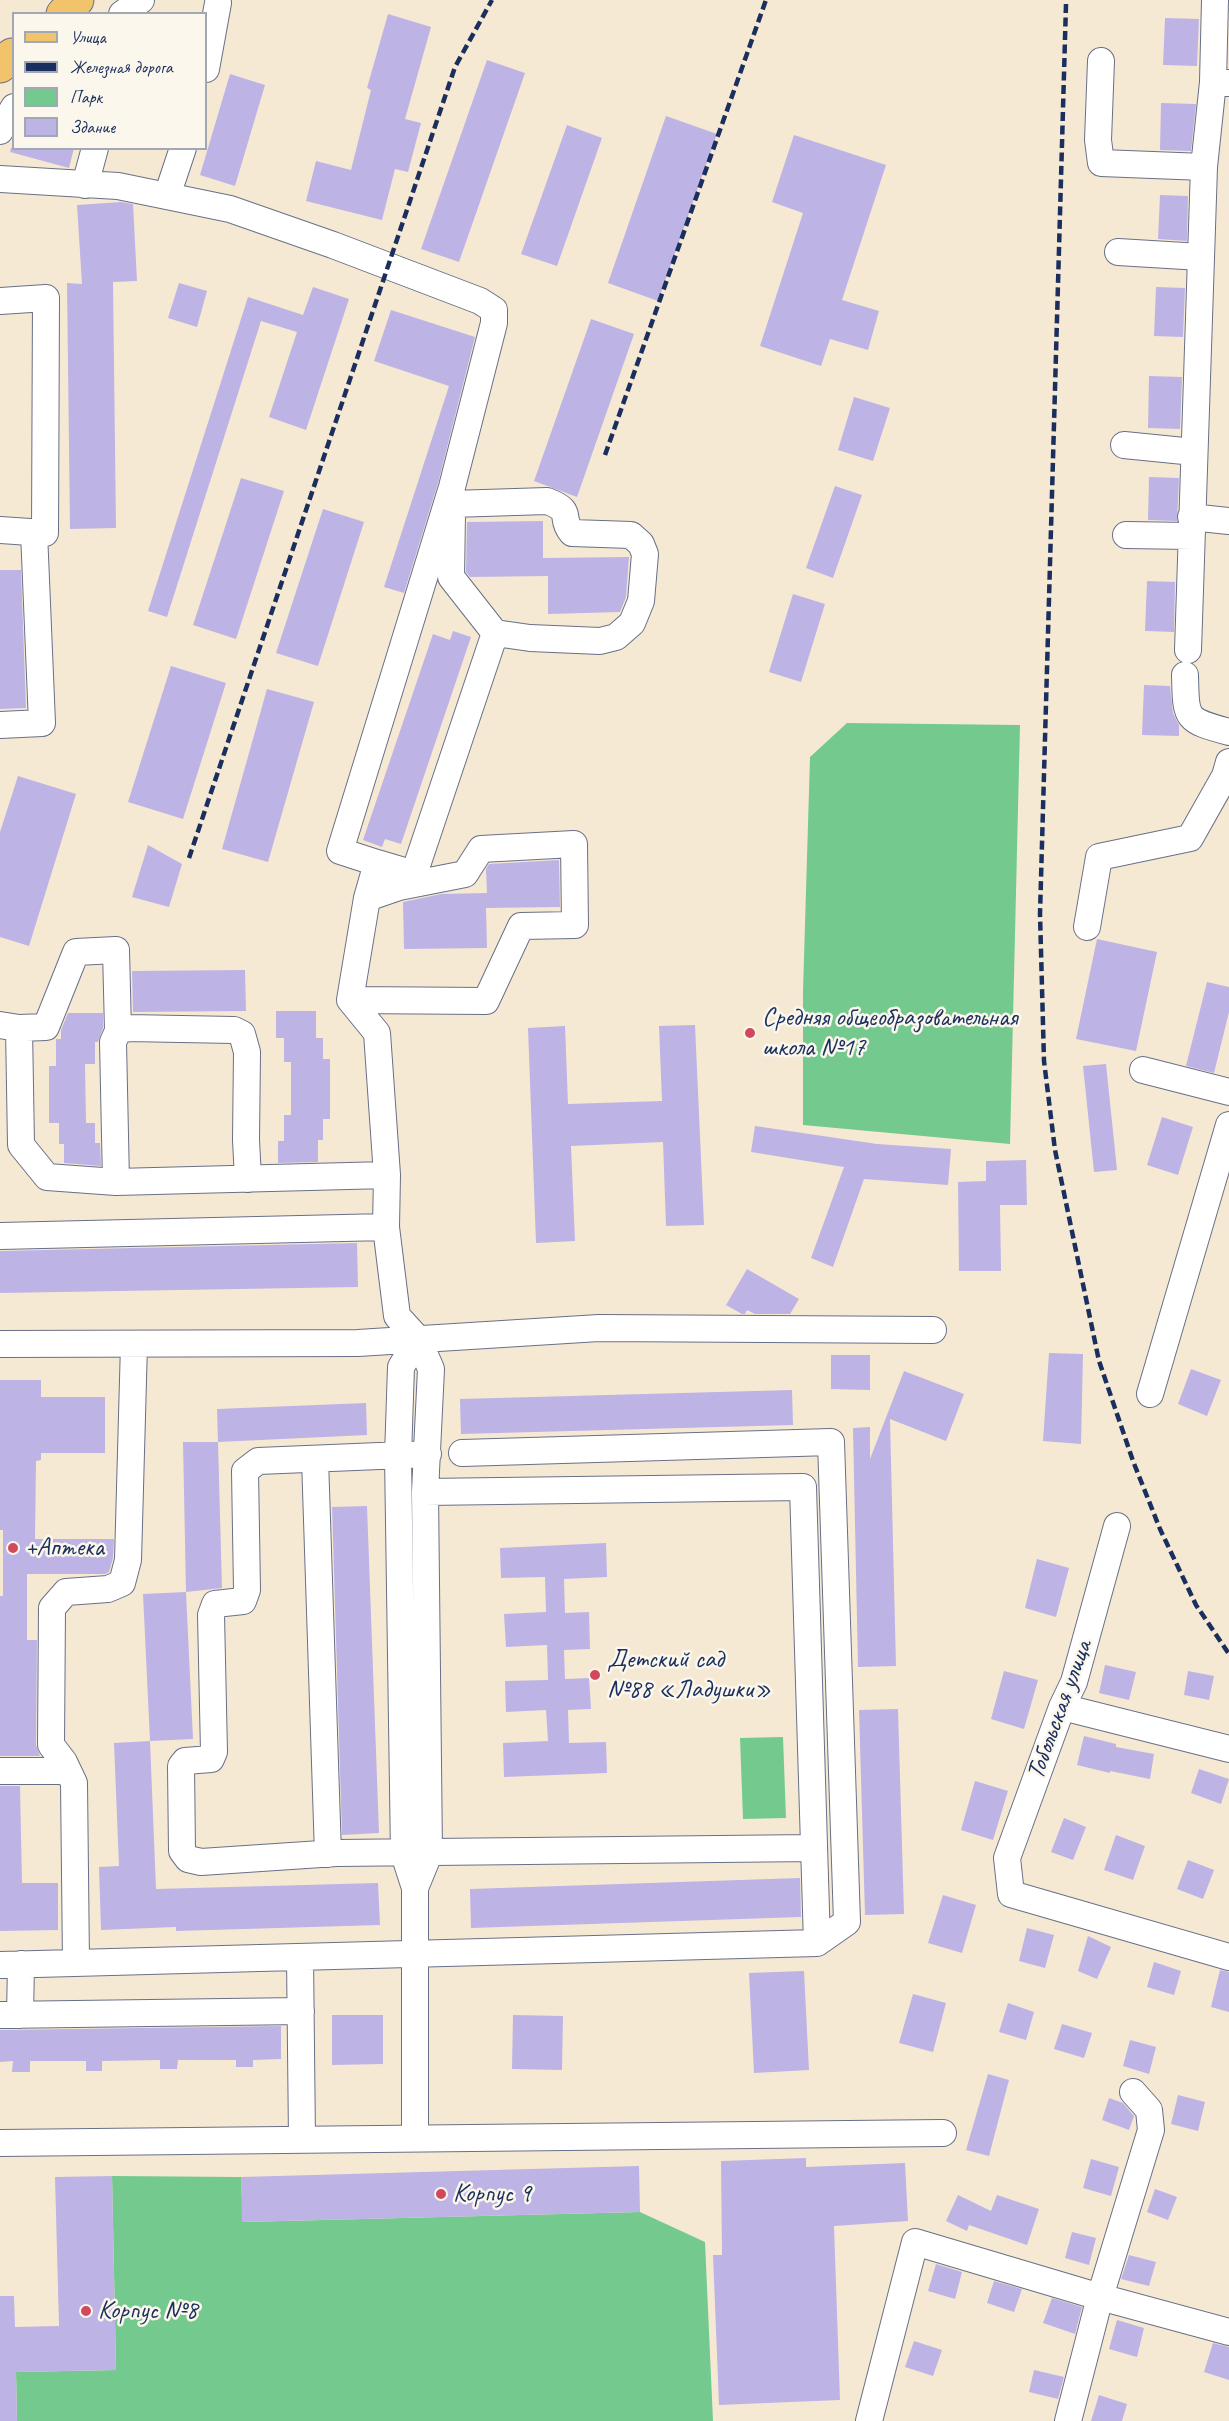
<!DOCTYPE html>
<html>
<head>
<meta charset="utf-8">
<style>
  body { margin:0 }
  #map { position:relative; width:1229px; height:2421px; overflow:hidden; background:#f6e9d3; font-family:Caveat,sans-serif }
  canvas { display:block }
  .legend { position:absolute; left:12px; top:12px; width:195px; height:138px; box-sizing:border-box; background:#fbf7ec; border:2px solid #a1a7b3; margin:0; padding:8px 10px; list-style:none; font-size:18px; color:#1b2f5e }
  .legend li { display:flex; align-items:center; gap:12px; height:30px }
  .legend b { width:30px; border:2px solid #a1a7b3 }
</style>
</head>
<body>
<div id="map">
<canvas width="1229" height="2421"></canvas>
<ul class="legend">
<li><b style="height:8px;background:#f1c36a"></b>Улица</li>
<li><b style="height:8px;background:#1b2f5e"></b>Железная дорога</li>
<li><b style="height:16px;background:#74ca8e"></b>Парк</li>
<li><b style="height:16px;background:#beb3e5"></b>Здание</li>
</ul>
</div>
<script>
const c = document.querySelector('canvas').getContext('2d');
c.lineJoin = 'round';
function paint(path, color) { c.fillStyle = color; c.fill(path, 'evenodd'); }
function stroke(path, color, width, dash) { c.strokeStyle = color; c.lineWidth = width; c.lineCap = dash ? 'butt' : 'round'; c.setLineDash(dash || []); c.stroke(path); }
function drawText(font, color, halo, rows, align = 'center') {
  c.font = font + ' Caveat,sans-serif'; c.lineWidth = 5; c.setLineDash([]); c.textBaseline = 'middle'; c.strokeStyle = halo; c.fillStyle = color; for (const [text, x, y, turn = 0] of rows) {
    c.save(); c.translate(x, y); c.rotate((+turn || 0) * Math.PI / 180); c.textAlign = isNaN(turn) ? turn : align; if (halo) c.strokeText(text, 0, 0); c.fillText(text, 0, 0); c.restore();
  }
}
const green = new Path2D(`
  M847,723L1020,725L1010,1144L803,1125V991L810,757Z
  M783,1737L786,1818L743,1819L740,1738Z
  M112,2176L241,2177L243,2222L640,2212L705,2242L713,2421H17L16,2372L116,2370Z`);
const building = new Path2D(`
  M388,14L431,27L405,119L421,123L408,172L395,169L382,220L306,201L316,161L351,170L371,90L367,88Z
  M1165,18L1199,19L1197,66L1163,65Z
  M487,60L525,73L459,262L421,249Z
  M230,74L265,85L235,186L200,175Z
  M1161,103L1196,104L1191,151L1160,150Z
  M666,116L717,134L658,301L608,283Z
  M567,125L602,138L557,266L521,254Z
  M794,135L886,165L842,300L879,311L868,350L830,339L821,366L760,346L803,213L772,202Z
  M11,148H74L69,168L10,152Z
  M1160,195L1188,196L1187,241L1158,239Z
  M121,202L133,204L137,281L113,282L116,528L70,529L67,283L82,284L77,205Z
  M179,283L207,291L197,327L168,318Z
  M313,287L349,299L306,430L269,417L297,332L261,321L167,617L148,611L248,297L303,315Z
  M1156,287L1185,288L1183,337L1154,336Z
  M391,310L475,337L438,483L404,593L384,587L449,386L374,361Z
  M591,319L634,334L577,497L534,481Z
  M1149,376L1182,377L1180,429L1148,428Z
  M854,397L890,408L873,461L838,450Z
  M1149,477L1179,478L1177,521L1148,520Z
  M241,478L284,491L236,639L193,625Z
  M835,486L862,495L833,578L806,568Z
  M323,509L364,522L318,666L276,653Z
  M543,521V558L629,557L626,597L620,612L548,614V576L470,577L466,572L467,522Z
  M0,570H21L26,708L0,709Z
  M1147,581L1175,582L1174,632L1145,631Z
  M793,594L825,604L801,682L769,672Z
  M453,631L471,637L401,844L385,839L382,847L363,840L433,634L450,640Z
  M171,666L226,683L183,819L128,802Z
  M1144,685L1170,686L1173,713L1179,725V736L1142,735Z
  M267,689L314,702L268,862L222,849Z
  M18,776L76,794L29,946L0,937V832Z
  M148,845L182,864L169,907L132,897Z
  M559,860L560,907L486,908L487,948L404,949L403,902L441,894L487,893L486,869L489,864Z
  M1097,939L1157,952L1136,1051L1076,1039Z
  M245,970L246,1011L133,1012L132,971Z
  M1207,982L1229,987V1012L1214,1073L1186,1066Z
  M276,1011H316V1038H323V1059H330V1119H323V1140H318V1162L278,1163V1141H284V1115H291V1062H284V1038H276Z
  M68,1013H103V1028L98,1042H95V1064H85L86,1123H95V1143H100L101,1166L64,1163V1144H59V1123H49V1066H56V1039H61V1030Z
  M695,1025L704,1225L666,1226L663,1142L571,1146L575,1241L536,1243L528,1028L565,1026L568,1104L662,1101L659,1026Z
  M1106,1064L1117,1170L1094,1172L1083,1066Z
  M1162,1117L1193,1127L1178,1175L1147,1165Z
  M755,1126L877,1144L951,1149L948,1185L864,1179L833,1267L811,1258L844,1167L751,1152Z
  M1026,1160L1027,1205H1000L1001,1271H959L958,1182L986,1181V1161Z
  M357,1243L358,1287L0,1293V1251Z
  M747,1269L799,1299L790,1314H755L747,1310L745,1314H742L726,1305Z
  M1049,1353L1083,1354L1081,1444L1043,1441Z
  M831,1355H870V1390L831,1389Z
  M1191,1369L1221,1380L1207,1416L1178,1404Z
  M904,1371L964,1394L946,1441L890,1419L896,1666L858,1667L853,1428L870,1427V1459Z
  M0,1380H41V1397H105V1453H41V1460L36,1461L35,1539H114L113,1558L109,1572L105,1574H27V1640H37L36,1745L40,1756H0V1596H3V1530H0Z
  M792,1390L793,1425L461,1434L460,1399Z
  M366,1403L367,1435L218,1442L217,1409Z
  M183,1442H218L222,1588L186,1592Z
  M367,1506L379,1833L342,1835L332,1507Z
  M606,1543L607,1577L564,1579L565,1613L589,1612L590,1649L564,1650L565,1679L589,1678L591,1709L568,1710L569,1743L606,1742L607,1773L504,1777L503,1743L548,1741L546,1710L506,1712L505,1681L548,1680L547,1645L506,1647L504,1614L546,1612L545,1577L501,1578L500,1548Z
  M1037,1559L1069,1568L1056,1617L1025,1608Z
  M186,1592L193,1739L150,1741L143,1594Z
  M1105,1665L1136,1672L1129,1700L1099,1693Z
  M1004,1671L1038,1680L1024,1729L991,1719Z
  M1188,1671L1214,1676L1209,1700L1184,1695Z
  M898,1709L904,1914L865,1915L859,1710Z
  M1084,1736L1116,1744V1747L1154,1754L1150,1779L1110,1771V1773L1077,1765Z
  M150,1741L156,1889L378,1883L380,1925L176,1931V1927L101,1930L99,1867L119,1866L114,1743Z
  M1199,1769L1229,1779L1221,1804L1191,1793Z
  M975,1781L1008,1791L993,1840L961,1830Z
  M0,1786H20L22,1883H58V1930L0,1931Z
  M1064,1818L1086,1827L1073,1860L1051,1852Z
  M1116,1835L1145,1846L1133,1880L1104,1870Z
  M1188,1860L1214,1870L1203,1899L1177,1889Z
  M800,1878L801,1917L471,1928L470,1889Z
  M943,1895L976,1905L962,1953L928,1943Z
  M1027,1928L1054,1935L1045,1968L1019,1961Z
  M1088,1936L1111,1947L1097,1979L1078,1971Z
  M1154,1962L1181,1971L1174,1995L1147,1987Z
  M1220,1970L1229,1972V2012L1211,2007Z
  M804,1971L809,2070L754,2073L749,1973Z
  M913,1994L946,2003L933,2052L899,2043Z
  M1008,2003L1034,2012L1026,2040L999,2032Z
  M332,2015H383V2064L332,2065Z
  M513,2015L563,2016L562,2070L512,2069Z
  M1062,2024L1092,2033L1084,2058L1054,2049Z
  M281,2026V2059L253,2060V2067H236V2060H178L177,2069H160V2060L102,2061V2071H86V2061H30V2072H12L13,2061L0,2062V2030Z
  M1130,2040L1156,2047L1149,2074L1123,2066Z
  M988,2074L1009,2080L989,2156L966,2150Z
  M1178,2095L1205,2102L1198,2131L1171,2124Z
  M1109,2098L1123,2103L1134,2116L1129,2130L1102,2120Z
  M806,2158V2167L905,2163L908,2221L834,2226L840,2400L719,2405L713,2255H722L721,2161Z
  M1091,2159L1119,2167L1111,2196L1083,2188Z
  M639,2166L640,2212L242,2222L241,2177Z
  M112,2176L116,2370L16,2372L17,2421H0V2296H14L15,2327L59,2326L55,2177Z
  M1155,2189L1177,2197L1168,2220L1147,2212Z
  M958,2195L991,2211L997,2195L1039,2209L1027,2245L969,2225L967,2231L946,2221Z
  M1072,2232L1096,2238L1089,2265L1065,2258Z
  M1129,2255L1156,2262L1149,2286L1121,2279Z
  M936,2264L962,2272L955,2299L928,2291Z
  M994,2281L1022,2289L1014,2312L987,2303Z
  M1052,2298L1082,2307L1075,2334L1043,2323Z
  M1117,2320L1144,2328L1137,2357L1109,2349Z
  M914,2341L942,2350L933,2376L905,2367Z
  M1213,2343L1229,2347V2380L1204,2372Z
  M1034,2370L1064,2377L1058,2399L1029,2392Z
  M1099,2395L1127,2404L1122,2421H1091Z`);
const minor = new Path2D(`
  M1215,0L1213,82L1229,83
  M122,14L141,0
  M1101,61L1098,140L1101,163L1204,167
  M206,69L218,3
  M0,131L14,107
  M0,179L118,186L230,209L333,245L480,301L494,310V323L452,487L340,851L377,863L367,898L350,1000L377,1033L387,1175L386,1227L397,1316L418,1339L431,1369L425,1492L429,1854L415,1888
  M85,185L95,148
  M167,196L183,148
  M1118,252L1201,257
  M0,301L46,298L45,533L0,530
  M1124,445L1194,452
  M452,514L451,577L495,633L530,638L600,641L616,637L632,623L641,601L645,554L641,544L631,535L572,533C558,517 576,512 547,501L452,504
  M1191,517L1229,521
  M1126,535L1191,536
  M1188,650L1204,167L1213,82
  M1185,675C1186,720 1185,720 1229,732
  M0,725L42,723L34,532
  M377,863L414,874L495,633
  M1087,927L1099,857L1190,838L1225,776L1229,762
  M350,1000L486,1001L521,926L575,925L574,844L481,849L465,874L399,887L367,898
  M0,1025L19,1028L21,1145L47,1177L116,1182L387,1175
  M19,1028L46,1027L76,952L116,950L118,1031
  M1143,1070L1229,1092
  M116,1182L113,1042L118,1031L128,1028L234,1030L242,1034L247,1052L246,1140L248,1179
  M0,1236L386,1227
  M0,1344L358,1343L599,1328L933,1330
  M1150,1394L1229,1125
  M428,1454L258,1461L245,1471L247,1590L243,1601L215,1604L211,1615L214,1752L211,1759L185,1761L181,1766L182,1851L188,1859L201,1862L336,1853L814,1848
  M315,1459L328,1854
  M425,1492L803,1487L817,1943
  M1117,1526L1074,1682L1062,1707L1007,1858L1011,1894L1229,1957
  M1062,1707L1229,1749
  M0,1771H68
  M300,1957L302,2140
  M76,1963L74,1783L64,1762L51,1745L52,1608L66,1592L108,1589L122,1583L128,1560L134,1344
  M0,1965L817,1943L847,1922L831,1442L462,1453
  M0,2015L301,2011
  M20,2015L21,1964
  M415,2138V1888L404,1854L398,1456L401,1367L418,1339
  M0,2143L943,2133
  M869,2421L915,2242L1100,2297L1229,2332
  M1068,2421L1100,2297L1151,2130L1149,2110L1133,2092`);
const major = new Path2D(`
  M63,14L77,0
  M0,66L12,55`);
const rail = new Path2D(`
  M1066,4L1040,914L1044,1061L1055,1150L1099,1361L1133,1461L1160,1529L1196,1605L1229,1654
  M605,455L766,0
  M189,858L455,67L492,0`);
const markers = [
  [750,1033,6,"#d1495b"],
  [13,1548,6,"#d1495b"],
  [595,1675,6,"#d1495b"],
  [441,2194,6,"#d1495b"],
  [86,2311,6,"#d1495b"]
];
const poiNames = [
  ["Средняя общеобразовательная",762,1018],
  ["школа №17",762,1048],
  ["+Аптека",25,1548],
  ["Детский сад",607,1660],
  ["№88 «Ладушки»",607,1690],
  ["Корпус 9",453,2194],
  ["Корпус №8",98,2311]
];
const streetNames = [
  ["Тобольская улица",1060,1710,-70]
];
paint(green, '#74ca8e');
paint(building, '#beb3e5');
stroke(minor, '#687087', 28);
stroke(major, '#687087', 35);
stroke(minor, '#fff', 26);
stroke(major, '#f1c36a', 33);
stroke(rail, '#1b2f5e', 4.5, [9, 4.5]);
for (const [x, y, r, color] of markers) { const dot = new Path2D(); dot.arc(x, y, r, 0, 2 * Math.PI); c.fillStyle = color; c.fill(dot); stroke(dot, '#fbf7ec', 2); }
drawText('26px', '#1b2f5e', '#fbf7ec', poiNames, 'left');
drawText('26px', '#1b2f5e', '#fbf7ec', streetNames);
</script>
</body>
</html>
